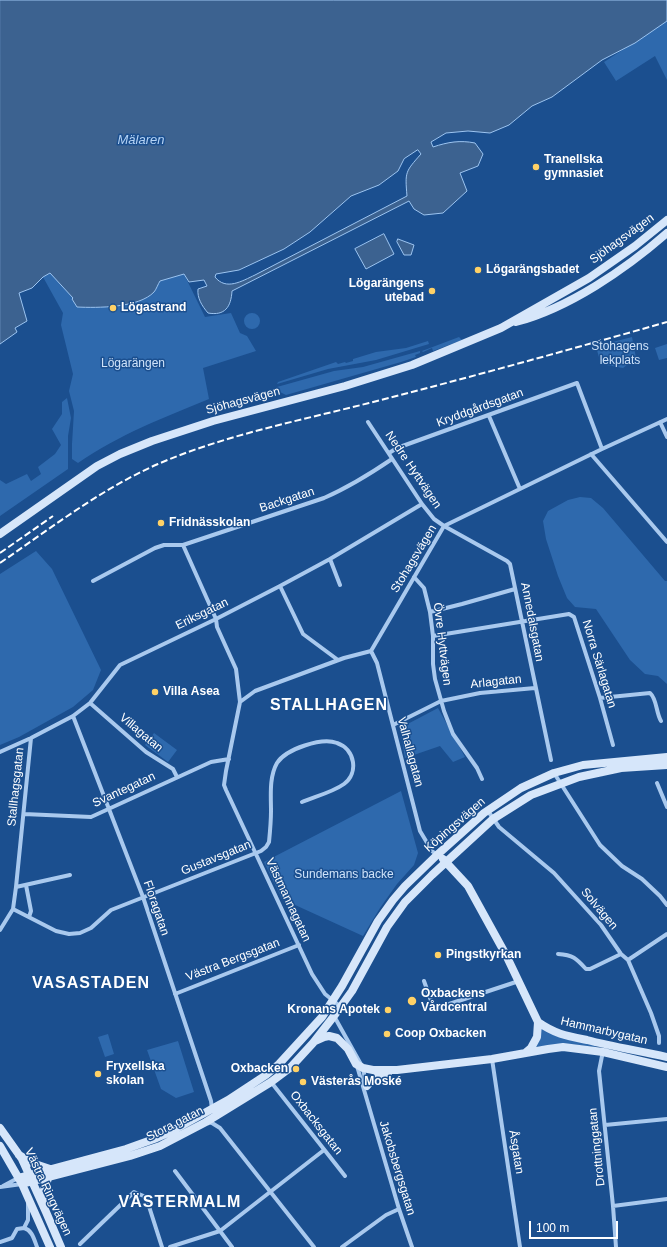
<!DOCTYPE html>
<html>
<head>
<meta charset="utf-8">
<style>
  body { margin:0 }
  #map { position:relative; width:667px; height:1247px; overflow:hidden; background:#1b4f8f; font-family:Arial,sans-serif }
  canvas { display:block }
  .scale { position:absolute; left:529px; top:1221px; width:89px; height:18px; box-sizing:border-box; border:2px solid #fff; border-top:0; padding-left:5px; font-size:12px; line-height:14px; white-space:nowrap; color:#fff; -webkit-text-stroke:3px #1b4f8f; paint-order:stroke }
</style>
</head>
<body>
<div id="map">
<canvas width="667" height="1247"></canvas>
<div class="scale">100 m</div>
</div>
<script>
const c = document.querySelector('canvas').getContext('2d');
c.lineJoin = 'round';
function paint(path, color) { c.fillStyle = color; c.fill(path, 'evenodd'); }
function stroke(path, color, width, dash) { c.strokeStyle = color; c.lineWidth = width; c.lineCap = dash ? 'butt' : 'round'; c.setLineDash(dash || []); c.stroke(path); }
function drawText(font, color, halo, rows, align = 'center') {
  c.font = font + ' Arial,sans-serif'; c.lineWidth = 3; c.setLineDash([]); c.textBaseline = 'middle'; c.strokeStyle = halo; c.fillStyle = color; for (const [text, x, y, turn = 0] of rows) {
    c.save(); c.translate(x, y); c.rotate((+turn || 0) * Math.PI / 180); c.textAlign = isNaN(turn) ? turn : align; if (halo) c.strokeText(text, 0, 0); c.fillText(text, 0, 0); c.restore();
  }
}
const green = new Path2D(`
  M667,21V80L655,56L616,81L604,62Z
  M51,273L73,298L72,299L77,307C97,308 139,308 154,292C156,290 158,284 159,281L184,274L205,317L231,313L240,333L247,336L256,351L203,368L209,399C163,418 120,434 78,463L72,459V444L74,411L69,391L73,374L61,325L63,313L43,277Z
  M244 321a8 8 0 1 1 16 0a8 8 0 1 1-16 0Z
  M459,337L462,340L433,351L432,348L423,352L422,351Z
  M632,337L636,358L623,368L601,364L596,347L597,346Z
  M428,341L429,344L376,360L328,369L277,384L278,382L336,362L338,364L345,362L346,363L353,361V359L376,352L406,348Z
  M667,344V358L659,360L655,348Z
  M420,351V353L415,355L416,357L401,362L286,395L280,392L277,387L334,371L363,367Z
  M67,398L71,418L68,436V469L0,516V480L6,484L27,474L31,481L41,474L38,467L55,454L61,445L52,429L62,414V402Z
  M580,497L591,498L603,508L665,581H667V684L658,676L645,674L630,660L596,609L575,607L567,598L558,576L546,539L543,521L548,511L568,500Z
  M36,551L52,569L101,670L93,690L73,707L19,737L0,745V574Z
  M438,708L465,757L453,762L440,746L405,758L400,728Z
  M154,733L177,750L168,762L145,745Z
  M401,791L418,853L414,865L397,884L380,908L363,936L282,899L264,862Z
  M541,1026L590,1043L596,1047L569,1044L551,1045L535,1047Z
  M108,1034L114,1054L105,1057L98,1037Z
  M178,1041L194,1092L176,1098L161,1089L147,1050Z`);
const water = new Path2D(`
  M0,0H667V21L635,43L602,60L552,97L532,106L509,125L490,133L468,131L446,133L431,142L433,147C448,142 460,140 475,143L483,154L478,166L460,173L467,191L443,213L424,215L414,209L409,201L232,291C231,307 225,316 208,313C202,306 197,298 198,289L207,286L204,280L189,282L184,274L160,281C158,284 156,290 154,292C139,308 97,308 77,307L72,299L73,298L50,273L43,277L32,288L19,293L27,321L15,328L17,332L0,344ZM418,150L421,154C405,172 405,172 407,196L255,275C242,281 226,291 215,277L216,274L239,270L284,249L310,232L351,196L379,185L398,171L404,159Z
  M384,234L394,254L366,269L355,249Z
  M398,239L414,245L411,255H404L397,242Z`);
const street = new Path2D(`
  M489,416L520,489
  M368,422L422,504L434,519L444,526L507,561L510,564L551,760
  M660,422L667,437
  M389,453L397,448L577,383L602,449
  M591,454L667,542
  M183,545L216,619L217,627L236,669L240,702L226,771L224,785L226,790L312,974L325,994L341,1007
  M330,559L340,585
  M414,577L424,588L430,612L433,636V664L435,679L444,711L453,734L477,768L482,779
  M93,581L155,548L164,545H183L324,498C349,487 370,474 392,459
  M280,586L303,634L338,660
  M430,612L462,604L515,589
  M433,636L569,614L574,617L600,698L613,745
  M371,651L377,663L420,831L432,851L437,855
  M600,698L650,693C657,699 656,713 661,721
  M240,702L255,691L344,658L371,651L444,526L602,449L667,419
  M90,703L146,752L173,769L177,777
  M73,716L143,897L211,1101L212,1109
  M393,725L441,701L480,693L535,688
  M0,752L31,738L73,716L90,703L120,665L216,619L280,586L330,559L422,504
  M554,773L600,845L622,866L642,879L660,896L667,905
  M657,783L667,807
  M488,811L499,827L554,873L601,925L621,954L628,960L651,1013L659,1036V1043
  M24,814L91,817L211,762L229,759
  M26,885L31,911L29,917
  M16,887L70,875
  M13,909L56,931L69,934L80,933L91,928L111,910L261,851L266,847L269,842C270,832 271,821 271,811C271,796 269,777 277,763C286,749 322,737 337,743C355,749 359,773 344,784C333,792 314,797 302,802
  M0,930L13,909L16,887L31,738
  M558,954C573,955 576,958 586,969H590L621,954
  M628,960L667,934
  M424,981L434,1009L519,981
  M175,994L299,945
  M334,1016L363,1068L366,1085
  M603,1051L599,1071L613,1206L616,1247
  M492,1059L520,1247
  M357,1066L399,1209L412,1247
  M271,1082L345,1176
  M207,1122L212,1123L220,1128L314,1247
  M605,1125L667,1119
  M175,1171L232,1247
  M3,1186L18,1178
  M0,1187L22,1184
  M613,1206L667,1199
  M24,1228L28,1220V1203
  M24,1228C32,1230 34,1239 37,1247
  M0,1242L12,1238L17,1229L24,1228
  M80,1244L134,1192L146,1197L162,1247
  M170,1247L220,1231L324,1150
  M342,1247L386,1215L399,1209`);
const secondary = new Path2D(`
  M516,322C569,308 626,269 667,233
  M0,534L97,466L120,454L152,441L213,421L345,386L412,365L501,328L589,278L635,246L667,220
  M443,859L468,886L506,955L538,1022L537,1037L531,1048L525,1053
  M538,1022C555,1034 567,1036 587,1040C614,1047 641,1051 667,1057
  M315,1041L324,1037L329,1036L337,1038L348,1049L356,1064L363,1068L373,1070H397L492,1059L548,1049L563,1047L603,1052L667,1067
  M367,1086C372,1078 379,1076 388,1073
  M0,1128L22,1159L46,1212L61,1247
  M0,1146L22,1184L50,1247
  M19,1155L32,1163L50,1169
  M18,1178L126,1149L154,1139L170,1132L228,1100L266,1075L279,1064L322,1017L342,986L378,921L393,900L405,886L437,855L484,813L521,788L554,773L583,765L667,757
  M22,1184L130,1156L160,1146L206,1122L271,1082L291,1067L313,1043L334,1016L352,991L387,927L405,902L432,875L493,819L531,795L579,777L621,768L667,765
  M46,1203C43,1191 43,1188 49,1177`);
const rail = new Path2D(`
  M0,553L53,516
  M0,563C51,528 101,489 158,464C225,435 298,421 369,403C468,378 568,350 667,322`);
const markers = [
  [536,167,4,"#ffd166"],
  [478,270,4,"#ffd166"],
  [432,291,4,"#ffd166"],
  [113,308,4,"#ffd166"],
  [161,523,4,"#ffd166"],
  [155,692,4,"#ffd166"],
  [438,955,4,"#ffd166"],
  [412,1001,5,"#ffd166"],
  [388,1010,4,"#ffd166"],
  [387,1034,4,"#ffd166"],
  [296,1069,4,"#ffd166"],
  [98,1074,4,"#ffd166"],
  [303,1082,4,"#ffd166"]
];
const poiNames = [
  ["Tranellska",544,160],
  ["gymnasiet",544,174],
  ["Lögarängsbadet",486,270],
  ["Lögarängens",424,284,"right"],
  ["utebad",424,298,"right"],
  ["Lögastrand",121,308],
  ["Fridnässkolan",169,523],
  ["Villa Asea",163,692],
  ["Pingstkyrkan",446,955],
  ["Oxbackens",421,994],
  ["Vårdcentral",421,1008],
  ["Kronans Apotek",380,1010,"right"],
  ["Coop Oxbacken",395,1034],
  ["Fryxellska",106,1067],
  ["skolan",106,1081],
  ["Oxbacken",288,1069,"right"],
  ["Västerås Moské",311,1082]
];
const streetNames = [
  ["Sjöhagsvägen",622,239,-36],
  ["Sjöhagsvägen",243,401,-15],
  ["Kryddgårdsgatan",480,408,-20],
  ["Nedre Hyttvägen",413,470,56],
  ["Backgatan",287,500,-18],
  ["Stohagsvägen",414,559,-59],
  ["Eriksgatan",202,614,-26],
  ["Annedalsgatan",532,622,79],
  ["Övre Hyttvägen",442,644,83],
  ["Norra Särlagatan",599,664,73],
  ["Arlagatan",496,682,-6],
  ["Villagatan",141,733,40],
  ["Valhallagatan",410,752,75],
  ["Stallhagsgatan",16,787,-84],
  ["Svantegatan",124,790,-25],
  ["Köpingsvägen",455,825,-41],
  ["Gustavsgatan",216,858,-22],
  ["Västmannagatan",288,900,65],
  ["Floragatan",156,908,71],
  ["Solvägen",599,909,50],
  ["Västra Bergsgatan",233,960,-21],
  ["Hammarbygatan",604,1031,13],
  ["Oxbacksgatan",316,1123,52],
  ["Stora gatan",175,1124,-27],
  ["Drottninggatan",597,1147,-96],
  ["Åsgatan",516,1152,81],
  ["Jakobsbergsgatan",397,1168,73],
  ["Västra Ringvägen",48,1192,65]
];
const parkNames = [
  ["Stohagens",620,347],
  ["lekplats",620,361],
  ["Lögarängen",133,364],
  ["Sundemans backe",344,875]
];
const waterNames = [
  ["Mälaren",141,140]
];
const districtNames = [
  ["STALLHAGEN",329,706],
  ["VASASTADEN",91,984],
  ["VÄSTERMALM",180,1203]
];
paint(green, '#2e69ad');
paint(water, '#3c6290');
stroke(water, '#9cc4f0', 1);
stroke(street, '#a9c9ee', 4);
stroke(secondary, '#d6e6fa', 8);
stroke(rail, '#fff', 2, [7, 3]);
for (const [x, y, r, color] of markers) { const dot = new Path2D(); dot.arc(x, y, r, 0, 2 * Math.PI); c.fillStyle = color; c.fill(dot); stroke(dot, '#1b4f8f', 1.5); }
drawText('bold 12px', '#fff', '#1b4f8f', poiNames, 'left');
drawText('12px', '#fff', '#1b4f8f', streetNames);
drawText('12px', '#cfe3fa', '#1b4f8f', parkNames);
drawText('italic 13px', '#b5d3f5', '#1b4f8f', waterNames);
c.letterSpacing = '1px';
drawText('bold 16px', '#fff', '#1b4f8f', districtNames);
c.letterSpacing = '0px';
</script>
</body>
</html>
